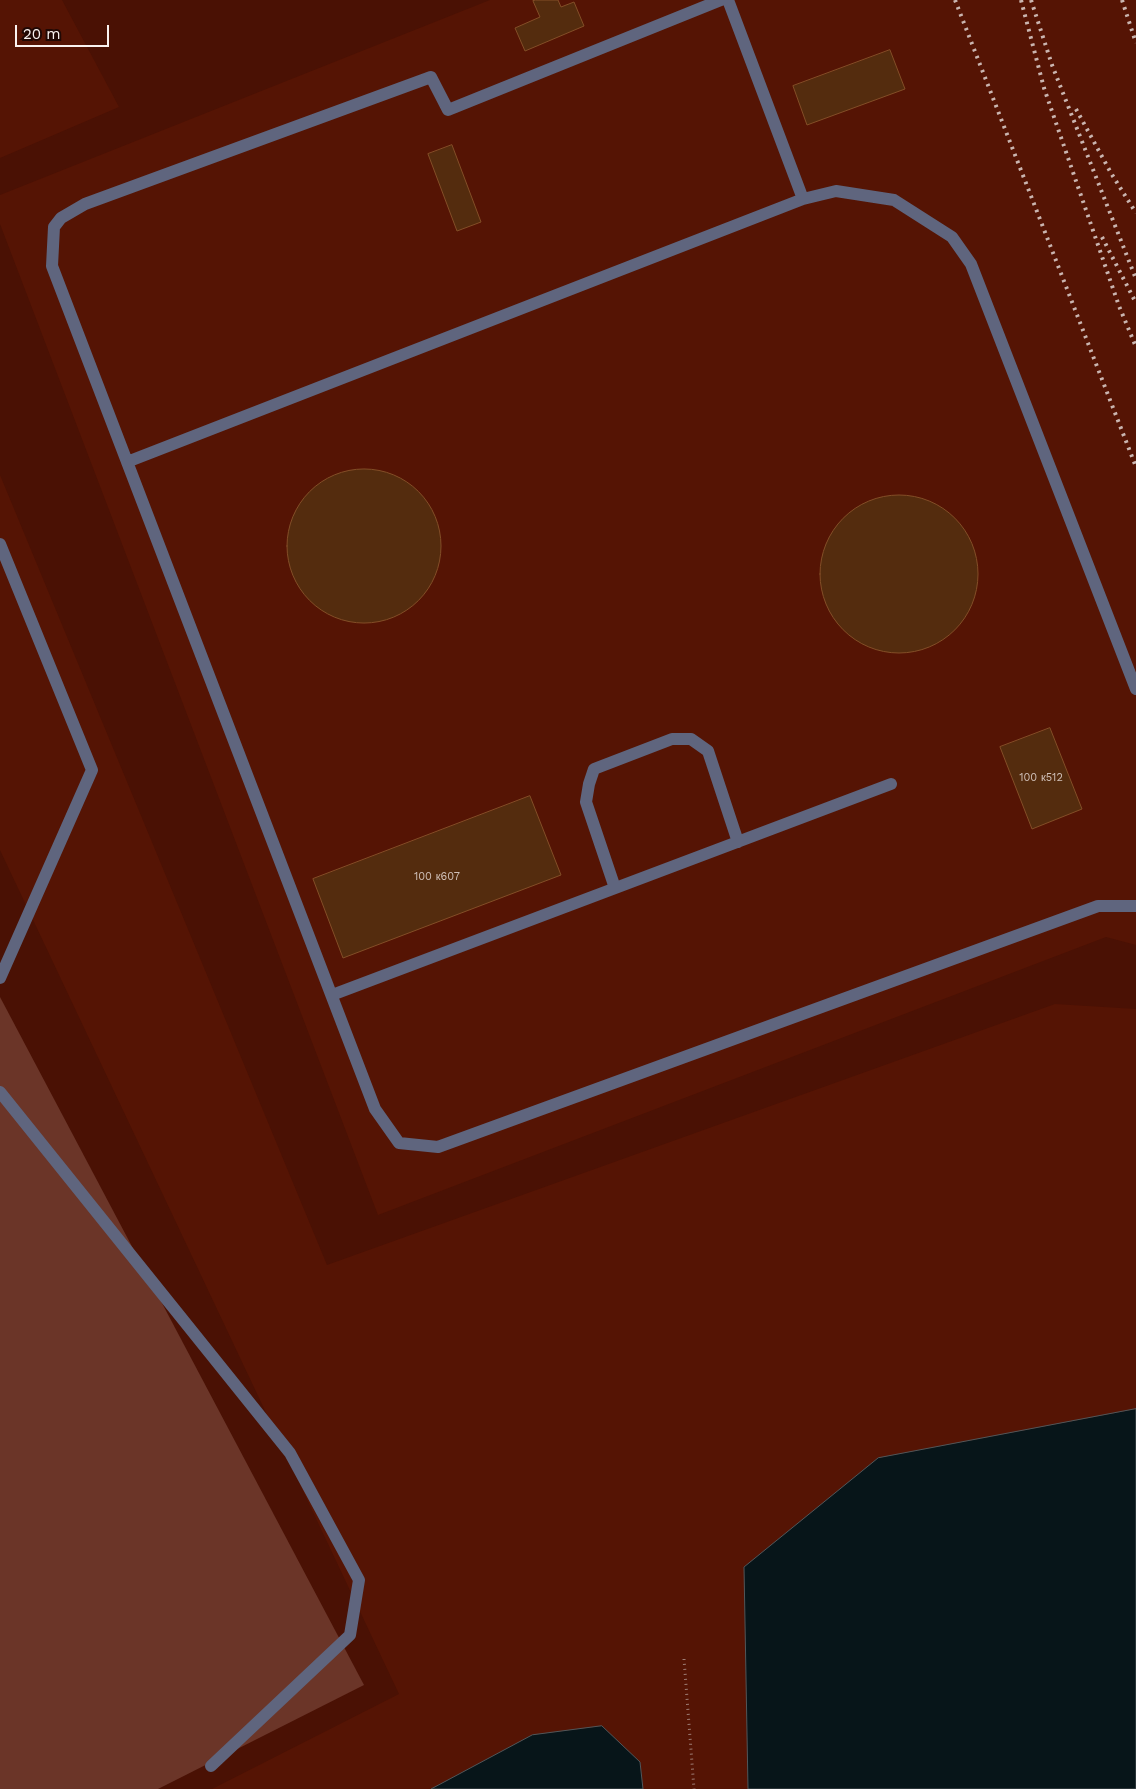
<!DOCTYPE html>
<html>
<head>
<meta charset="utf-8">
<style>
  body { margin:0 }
  #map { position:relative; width:1136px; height:1789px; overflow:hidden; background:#4a1104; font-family:"Work Sans",sans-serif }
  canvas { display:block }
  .scale { position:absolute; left:15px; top:25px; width:94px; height:22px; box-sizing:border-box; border:2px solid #faf2f0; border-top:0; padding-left:6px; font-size:15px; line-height:18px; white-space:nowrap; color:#faf2f0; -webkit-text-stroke:4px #200804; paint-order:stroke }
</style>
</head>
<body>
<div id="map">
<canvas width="1136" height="1789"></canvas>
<div class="scale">20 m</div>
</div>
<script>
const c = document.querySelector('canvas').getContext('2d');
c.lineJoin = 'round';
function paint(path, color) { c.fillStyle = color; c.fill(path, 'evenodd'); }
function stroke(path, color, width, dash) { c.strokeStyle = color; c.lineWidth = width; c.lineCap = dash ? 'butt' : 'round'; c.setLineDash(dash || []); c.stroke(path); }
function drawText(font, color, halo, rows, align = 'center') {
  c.font = font + ' "Work Sans",sans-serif'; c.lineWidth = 4; c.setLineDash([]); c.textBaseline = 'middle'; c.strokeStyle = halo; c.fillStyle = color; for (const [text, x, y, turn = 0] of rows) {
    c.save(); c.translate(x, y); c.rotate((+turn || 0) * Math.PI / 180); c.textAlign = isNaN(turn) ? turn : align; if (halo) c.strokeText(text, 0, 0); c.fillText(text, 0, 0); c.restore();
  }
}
const built = new Path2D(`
  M0,0H62L119,107L0,158Z
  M490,0H1136V945L1106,937L378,1215L0,224V195Z
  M0,475L327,1265L1055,1004L1136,1009V1789H212L399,1694L0,850Z`);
const green = new Path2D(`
  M0,997L364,1685L158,1789H0Z`);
const water = new Path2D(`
  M1136,1409V1789H748L744,1567L878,1458Z
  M602,1726L640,1762L643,1789H431L532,1735Z`);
const building = new Path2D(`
  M536,0H558L561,7L574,2L584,26L525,51L515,28L540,17L533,1Z
  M890,50L905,89L807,125L793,86Z
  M452,145L481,222L457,231L428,154Z
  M287 546a77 77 0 1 1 154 0a77 77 0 1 1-154 0Z
  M820 574a79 79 0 1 1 158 0a79 79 0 1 1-158 0Z
  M1050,728L1082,809L1032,829L1000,747Z
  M530,796L561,875L343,958L313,879Z`);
const path = new Path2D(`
  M684,1659L694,1789`);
const lane = new Path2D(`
  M721,0L448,110L431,77L85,204L61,218L54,227L52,266L375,1109L399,1143L438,1147L1098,906H1136
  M728,0L803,199L836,191L894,200L952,237L971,264L1136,689
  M127,462L803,199
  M0,544L92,770L0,978
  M615,888L586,802L589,784L594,769L672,739H691L708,751L738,842
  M332,995L891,784
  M0,1092L290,1453L359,1580L350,1635L211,1766`);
const rail = new Path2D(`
  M955,0L1136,467
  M1021,0L1044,88L1119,306L1136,347
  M1031,0L1052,65L1136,279
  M1122,0L1136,43
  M1076,109L1111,173L1136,213
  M1102,237L1136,303`);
const numberNames = [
  ["100 к512",1041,778],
  ["100 к607",437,877]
];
paint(built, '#551404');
paint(green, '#6b3528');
paint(water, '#071519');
stroke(water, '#50575a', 1);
paint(building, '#542c0e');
stroke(building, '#834e27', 1);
stroke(path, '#9d7c74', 3, [1, 4]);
stroke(lane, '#5f657e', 12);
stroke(rail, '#cab5b0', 4, [2.5, 5]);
drawText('11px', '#d0c0b8', null, numberNames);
</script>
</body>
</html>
